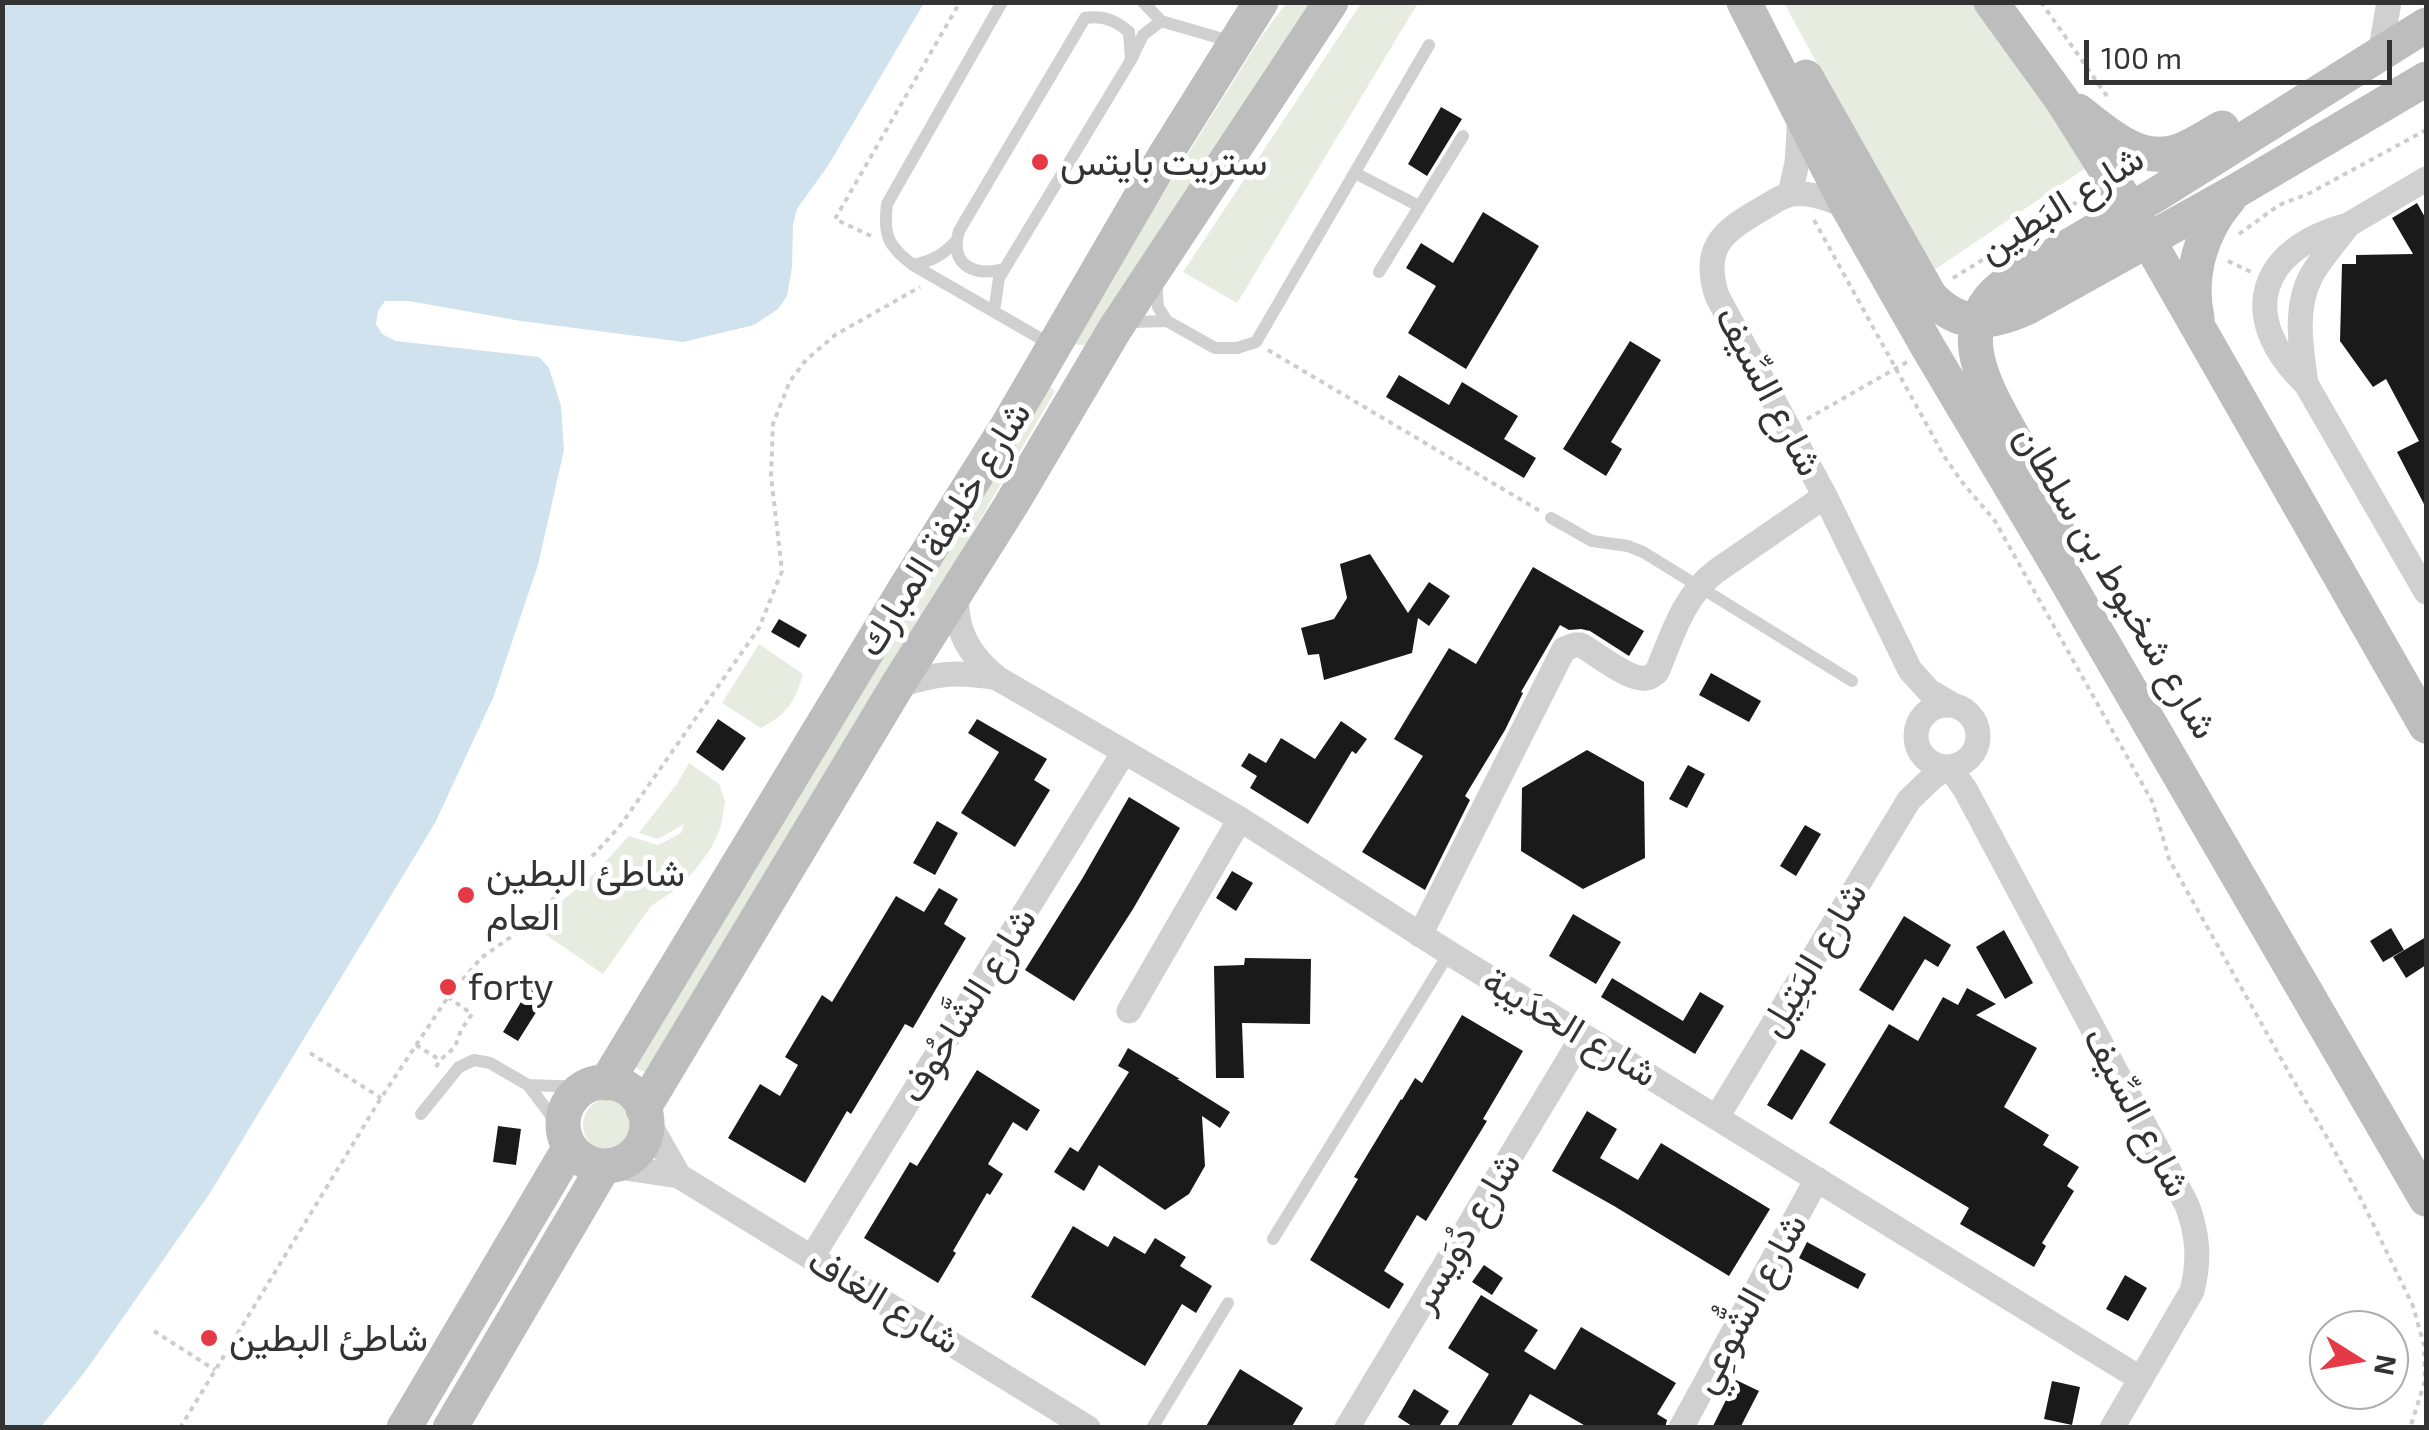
<!DOCTYPE html>
<html>
<head>
<meta charset="utf-8">
<style>
  body { margin:0 }
  #map { position:relative; width:2429px; height:1430px; overflow:hidden; background:#fff; font-family:"Exo 2",sans-serif }
  canvas { display:block }
  .frame { position:absolute; inset:0; border:5px solid #333; pointer-events:none }
  .north { position:absolute; left:2309px; top:1310px; width:100px; height:100px; box-sizing:border-box; background:#fff; border:2px solid #adadad; border-radius:50%; rotate:101deg; font-size:28px; font-weight:700; line-height:40px; text-align:center; color:#333 }
  .north::after { content:''; display:block; margin:auto; width:35px; height:45px; background:#e63946; clip-path:polygon(50% 0,100% 100%,50% 72%,0 100%) }
  .scale { position:absolute; left:2084px; top:40px; width:308px; height:45px; box-sizing:border-box; border:5px solid #333; border-top:0; padding-left:12px; font-size:30px; line-height:35px; white-space:nowrap; color:#333; -webkit-text-stroke:8px #fff; paint-order:stroke }
</style>
</head>
<body>
<div id="map">
<canvas width="2429" height="1430"></canvas>
<div class="frame"></div>
<div class="north">N</div>
<div class="scale">100 m</div>
</div>
<script>
const c = document.querySelector('canvas').getContext('2d');
c.lineJoin = 'round';
function paint(path, color) { c.fillStyle = color; c.fill(path, 'evenodd'); }
function stroke(path, color, width, dash) { c.strokeStyle = color; c.lineWidth = width; c.lineCap = dash ? 'butt' : 'round'; c.setLineDash(dash || []); c.stroke(path); }
function drawText(font, color, halo, rows, align = 'center') {
  c.font = font + ' "Exo 2",Vazirmatn,sans-serif'; c.lineWidth = 10; c.setLineDash([]); c.textBaseline = 'middle'; c.strokeStyle = halo; c.fillStyle = color; for (const [text, x, y, turn = 0] of rows) {
    c.save(); c.translate(x, y); c.rotate((+turn || 0) * Math.PI / 180); c.textAlign = isNaN(turn) ? turn : align; if (halo) c.strokeText(text, 0, 0); c.fillText(text, 0, 0); c.restore();
  }
}
const green = new Path2D(`
  M1362,2L1418,3L1237,303L1183,272Z
  M1286,3H1318L1086,346L1075,344L1073,337L1260,39Z
  M1784,3H1972L2090,165L1931,272Z
  M1043,382L1055,391L655,1077L634,1067Z
  M759,644L803,674C795,702 787,714 761,728L722,703Z
  M689,763L719,784L725,801L721,826L712,847L695,870L672,892L651,906L603,974L533,926L596,872L629,836L658,845L681,833L684,824L658,839L639,833L676,785L678,786L677,784Z
  M583 1125a27 27 0 1 1 54 0a27 27 0 1 1-54 0Z`);
const water = new Path2D(`
  M3,2L924,3L829,164L797,209L793,225L792,267L787,296L778,309L754,325L683,342L521,321L409,301H385L378,311L376,324L382,334L396,341L539,357L549,368L561,406L564,450L538,565L493,698L435,823L210,1193L87,1369L40,1428L2,1427Z`);
const building = new Path2D(`
  M1441,107L1462,119L1427,176L1408,164Z
  M2417,203L2426,219V508L2397,452L2419,441L2386,379L2373,387L2340,341L2342,264H2356V255L2413,254L2392,218Z
  M1483,212L1539,246L1466,369L1408,333L1436,286L1406,268L1421,243L1453,263Z
  M1630,341L1661,360L1611,442L1622,449L1606,476L1563,449Z
  M1399,375L1449,405L1462,382L1518,416L1504,439L1536,458L1524,478L1386,397Z
  M1370,554L1408,613L1429,582L1450,596L1429,626L1418,618L1412,653L1324,680L1319,654L1308,655L1301,628L1334,619L1347,598L1340,564Z
  M1533,567L1644,631L1629,656L1590,631L1581,629L1569,630L1560,625L1521,692L1523,693L1505,730L1465,796L1470,800L1425,890L1362,852L1423,756L1394,739L1449,648L1476,664Z
  M779,619L807,635L799,648L771,632Z
  M1711,673L1761,701L1749,722L1699,695Z
  M718,719L746,738L723,771L696,752Z
  M977,719L1047,759L1034,780L1050,790L1015,847L961,813L999,752L968,733Z
  M1341,721L1367,739L1356,754L1352,751L1308,824L1250,788L1257,776L1241,766L1249,753L1266,763L1281,738L1315,759Z
  M1587,750L1644,782L1645,858L1583,889L1521,851L1522,788Z
  M1688,765L1705,774L1687,808L1669,799Z
  M1129,797L1180,828L1133,909L1074,1001L1025,970L1082,879Z
  M937,821L958,833L935,875L913,863Z
  M1805,825L1821,834L1796,876L1780,866Z
  M1232,871L1253,883L1236,911L1216,898Z
  M939,888L958,899L944,924L966,938L913,1028L905,1024L851,1114L847,1111L805,1183L728,1138L760,1084L780,1096L798,1065L785,1057L822,995L832,1002L896,896L924,912Z
  M1573,914L1621,942L1596,984L1549,956Z
  M1904,916L1951,945L1938,967L1925,959L1893,1011L1859,990Z
  M2391,928L2404,950L2383,962L2370,941Z
  M2004,930L2033,983L2005,999L1976,947Z
  M2426,937V965L2406,978L2393,957Z
  M1245,958L1311,959L1310,1024L1242,1023L1244,1078H1216L1214,966L1244,965Z
  M536,977L552,987L518,1041L503,1032Z
  M1612,978L1683,1021L1700,992L1724,1006L1695,1054L1601,997Z
  M1967,988L1996,1004L1976,1015L2037,1048L2004,1107L2049,1135L2043,1145L2079,1167L2067,1186L2074,1191L2042,1243L2046,1246L2034,1267L1960,1224L1969,1208L1829,1123L1889,1024L1918,1041L1943,997L1958,1005Z
  M1462,1015L1523,1051L1483,1119L1487,1121L1426,1221L1417,1215L1384,1271L1404,1284L1389,1309L1310,1260L1358,1179L1354,1177L1401,1099L1402,1100L1415,1078L1422,1083Z
  M1128,1048L1180,1079H1177L1230,1112L1220,1128L1202,1116L1205,1166L1189,1194L1165,1210L1099,1165L1084,1191L1054,1172L1070,1147L1078,1152L1129,1072L1118,1066Z
  M1801,1049L1826,1064L1792,1120L1767,1105Z
  M977,1070L1040,1110L1027,1131L1013,1122L988,1164L1003,1174L990,1195L987,1193L953,1251L956,1253L938,1283L864,1238L910,1162L917,1166Z
  M1587,1111L1617,1129L1600,1158L1638,1180L1661,1143L1770,1209L1729,1276L1614,1206L1552,1171Z
  M498,1126L521,1129L516,1165L493,1162Z
  M1073,1226L1108,1247L1114,1236L1145,1254L1155,1238L1186,1257L1180,1266L1212,1286L1196,1313L1182,1304L1145,1366L1031,1297Z
  M1807,1242L1866,1274L1858,1289L1799,1258Z
  M1484,1265L1503,1278L1492,1295L1472,1282Z
  M2125,1275L2147,1288L2128,1321L2106,1309Z
  M1481,1295L1538,1330L1524,1351L1555,1370L1581,1327L1676,1383L1657,1414L1667,1420L1665,1428H1589L1530,1394L1510,1428H1456L1489,1374L1448,1348Z
  M1240,1369L1303,1408L1291,1428H1205Z
  M1736,1380L1759,1391L1740,1428H1712Z
  M2052,1381L2080,1387L2072,1425L2044,1419Z
  M1414,1389L1449,1411L1438,1428H1415L1398,1417Z`);
const path = new Path2D(`
  M2041,2L2109,99
  M1814,220L1944,456L1962,482L1995,521L2153,803L2169,859L2292,1078L2328,1139L2362,1201L2413,1306L2424,1345L2425,1381L2410,1428
  M2239,234L2279,205L2310,193L2426,130
  M871,236L835,219L960,2
  M2228,261L2251,272
  M1953,278L2090,194
  M1268,350L1540,511
  M1807,419L1907,362
  M416,1045L440,1060
  M310,1053L381,1098
  M436,1067L440,1060L455,1047L461,1030L472,1014L448,997
  M154,1331L215,1370
  M180,1428L381,1098L448,997L481,958L532,922L620,826L759,628L782,571L771,476L773,424L790,381L806,360L835,335L920,287`);
const lane = new Path2D(`
  M1002,2L887,204C883,236 888,246 913,265L1050,344
  M1143,2L1161,21L1233,42
  M1355,173L1419,206
  M913,265C932,261 943,255 956,241
  M1004,269C974,277 949,265 959,231L1085,18C1102,15 1116,20 1129,32L1131,60
  M1379,272L1463,136
  M1156,281L1158,307L1167,321
  M994,312L999,278L1131,60L1143,35L1161,21
  M1126,325L1134,322L1167,321L1215,348H1237L1256,342L1429,45
  M1551,518L1592,541L1628,546L1643,552L1852,681
  M528,1085L586,1087
  M421,1114L459,1067L474,1060L490,1063L528,1085L563,1131
  M1273,1239L1449,953
  M1152,1428L1228,1303`);
const street = new Path2D(`
  M2380,54L2389,2
  M2426,179L2348,225C2257,249 2237,318 2306,384L2426,592
  M1790,194L1797,163L1800,115
  M1848,207C1832,200 1805,190 1788,195C1778,198 1769,205 1760,210C1721,232 1702,249 1717,296L1825,496L1910,670L1929,691L1953,705
  M2306,384C2301,349 2294,308 2311,276C2321,258 2336,242 2348,225
  M957,592C954,630 969,655 997,678L1240,819L1449,953L2141,1379
  M897,686C936,673 956,671 997,678
  M1916 736a31 31 0 1 1 62 0a31 31 0 1 1-62 0Z
  M1949,767L1965,789L2187,1205C2198,1235 2200,1260 2192,1291L2112,1428
  M1420,935L1564,649L1575,645H1581C1595,653 1627,678 1642,678C1650,679 1651,676 1657,672C1672,636 1683,597 1715,572L1825,496
  M1129,1011L1240,819
  M1717,1117L1909,800L1933,777L1947,768
  M646,1118L679,1176
  M611,1166L679,1176L1088,1428
  M812,1257L1124,752
  M1347,1428L1583,1036
  M1681,1428L1817,1179`);
const secondary = new Path2D(`
  M1744,2L1848,207L1929,349L2054,559L2426,1199
  M1991,2L2062,100L2131,210L2426,726
  M1806,77L1930,296C1960,329 1991,324 2028,307L2236,191L2426,79
  M2078,111C2107,133 2139,165 2179,151C2193,146 2208,136 2222,128
  M2197,318C2188,275 2201,231 2229,199
  M2055,553L2056,523L2050,503C2036,478 2022,453 2008,428C1980,378 1949,319 2013,279L2157,194L2426,25
  M563 1124a42 42 0 1 1 84 0a42 42 0 1 1-84 0Z
  M606,1083L906,587L1008,425L1164,157L1261,2
  M643,1109L897,686L1011,505L1115,329L1331,2
  M404,1428L570,1147
  M450,1428L604,1166`);
const markers = [
  [1040,162,10,"#e63946"],
  [466,895,10,"#e63946"],
  [448,987,10,"#e63946"],
  [209,1338,10,"#e63946"]
];
const poiNames = [
  ["ستريت بايتس",1060,162],
  ["شاطئ البطين",486,873],
  ["العام",486,917],
  ["forty",468,987],
  ["شاطئ البطين",229,1338]
];
const streetNames = [
  ["شارع البَطِين",2061,204,-32],
  ["شارع السِّيف",1769,391,62],
  ["شارع خليفة المبارك",944,529,-58],
  ["شارع شخبوط بن سلطان",2116,582,59],
  ["شارع البَتِيل",1813,959,-59],
  ["شارع الشَّاحُوف",968,1005,-58],
  ["شارع الحدَيبة",1570,1027,31],
  ["شارع السِّيف",2137,1112,62],
  ["شارع دُوَيسر",1465,1232,-59],
  ["شارع الغاف",884,1301,31],
  ["شارع الشُّوعِي",1749,1303,-61]
];
paint(green, '#e6ecdf');
paint(water, '#cfe2ee');
paint(building, '#1a1a1a');
stroke(path, '#cdcdcd', 4, [5, 5]);
stroke(lane, '#d0d0d0', 12);
stroke(street, '#d0d0d0', 25);
stroke(secondary, '#bdbdbd', 35);
for (const [x, y, r, color] of markers) { const dot = new Path2D(); dot.arc(x, y, r, 0, 2 * Math.PI); c.fillStyle = color; c.fill(dot); stroke(dot, '#fff', 4); }
drawText('38px', '#333', '#fff', poiNames, 'left');
drawText('38px', '#333', '#fff', streetNames);
</script>
</body>
</html>
